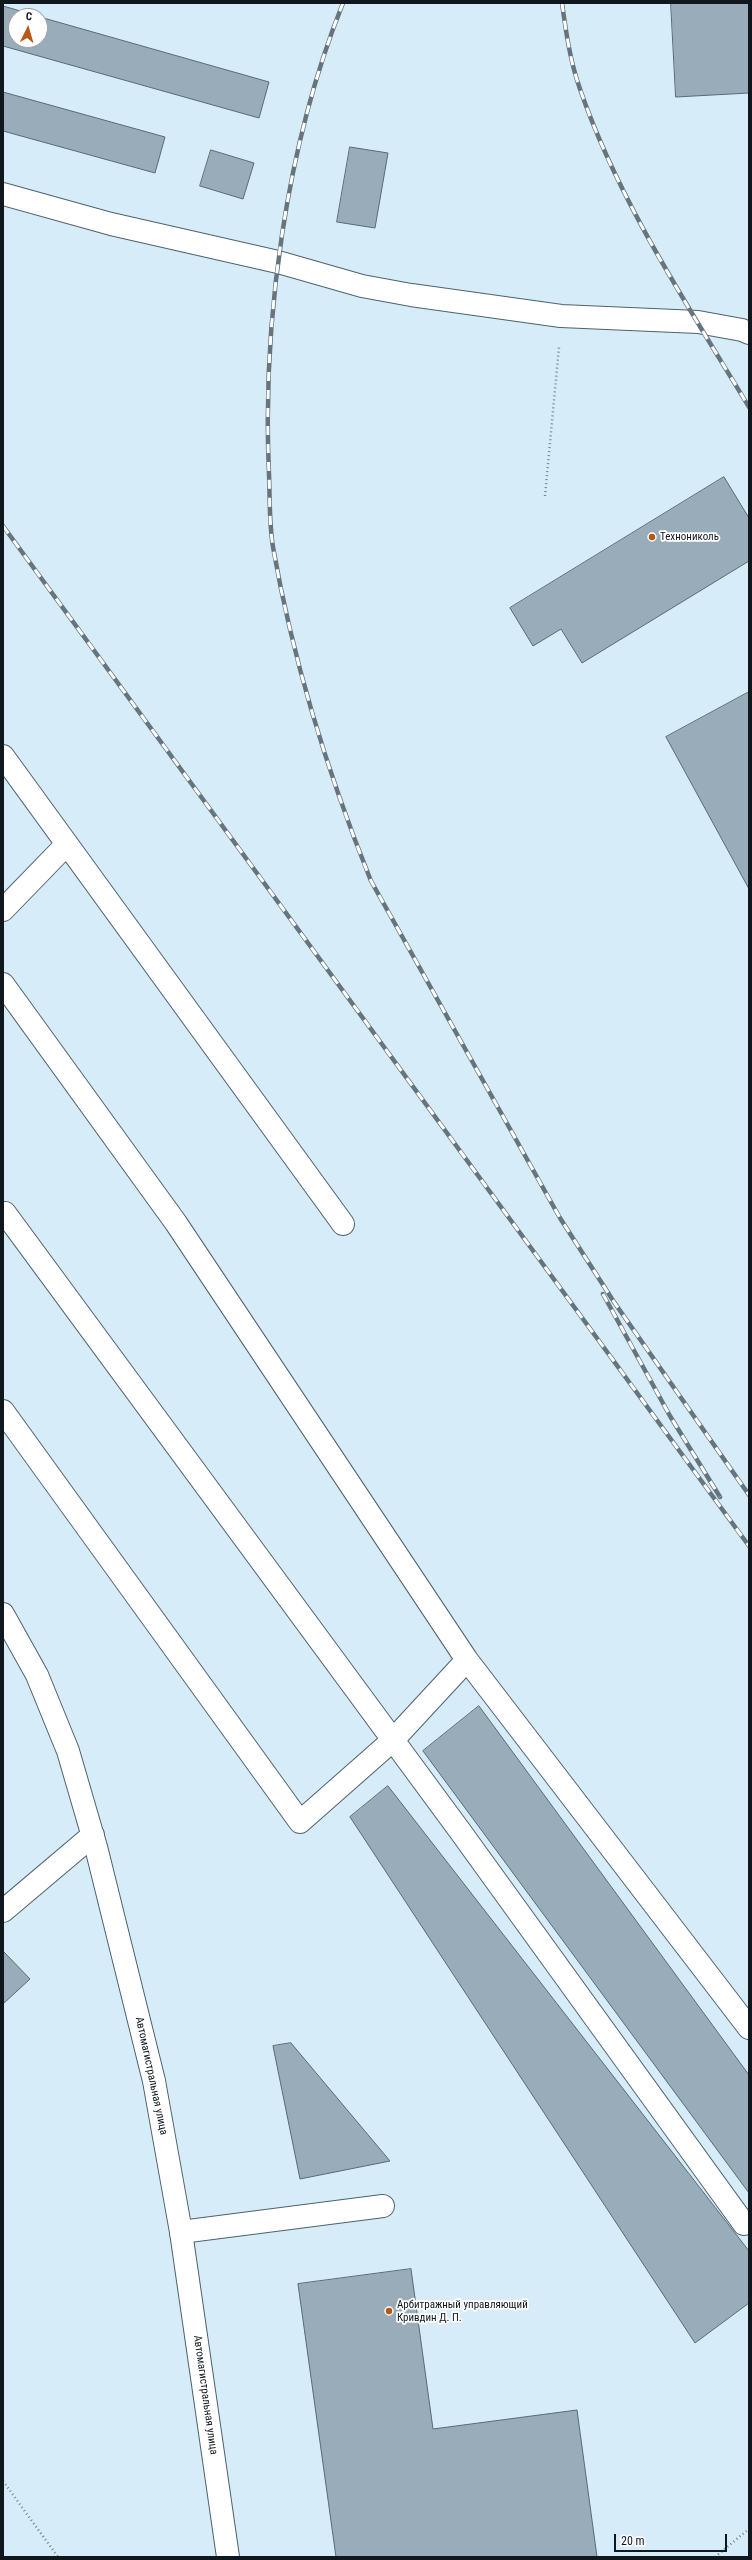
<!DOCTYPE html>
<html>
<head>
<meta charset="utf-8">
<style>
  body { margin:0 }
  #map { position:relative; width:752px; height:2560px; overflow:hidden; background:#d6ecf9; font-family:"Roboto Condensed",sans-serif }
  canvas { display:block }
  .frame { position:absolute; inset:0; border:4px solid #10181d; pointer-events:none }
  .north { position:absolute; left:8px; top:8px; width:40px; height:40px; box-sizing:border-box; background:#fff; border:1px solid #9fa3a5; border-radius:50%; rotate:5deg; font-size:11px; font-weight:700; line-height:16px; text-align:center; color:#10181d }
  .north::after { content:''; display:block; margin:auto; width:14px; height:18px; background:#b75617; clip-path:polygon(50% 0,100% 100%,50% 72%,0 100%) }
  .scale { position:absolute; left:614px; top:2534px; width:113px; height:18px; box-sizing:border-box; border:2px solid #10181d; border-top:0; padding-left:5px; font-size:12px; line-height:14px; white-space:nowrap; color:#10181d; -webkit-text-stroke:3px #fff; paint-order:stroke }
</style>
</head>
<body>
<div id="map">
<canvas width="752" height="2560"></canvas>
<div class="frame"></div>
<div class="north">С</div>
<div class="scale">20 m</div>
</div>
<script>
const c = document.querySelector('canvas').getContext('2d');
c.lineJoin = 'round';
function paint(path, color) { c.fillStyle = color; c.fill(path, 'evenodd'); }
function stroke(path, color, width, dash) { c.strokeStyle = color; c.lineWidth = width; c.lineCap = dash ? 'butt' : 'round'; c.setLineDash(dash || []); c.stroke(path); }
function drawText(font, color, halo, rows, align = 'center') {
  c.font = font + ' "Roboto Condensed",sans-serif'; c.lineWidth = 3.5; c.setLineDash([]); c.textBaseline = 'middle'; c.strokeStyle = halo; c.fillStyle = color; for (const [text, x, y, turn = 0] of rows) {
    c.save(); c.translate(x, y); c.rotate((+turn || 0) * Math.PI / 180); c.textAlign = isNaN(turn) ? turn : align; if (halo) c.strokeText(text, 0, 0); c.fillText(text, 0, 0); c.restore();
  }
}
const building = new Path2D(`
  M671,3H749V93L676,97Z
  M3,6L38,16H16V40H40V17L269,82L259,118L3,46Z
  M3,92L165,137L155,173L3,131Z
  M350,147L388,153L375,228L337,222Z
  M211,150L254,163L243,199L200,186Z
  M724,477L749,518V561L582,663L561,629L533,646L510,608Z
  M749,692V889L666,737Z
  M479,1706L749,2075V2193L423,1751Z
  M388,1786L749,2251V2303L695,2343L350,1817Z
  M3,1951L30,1979L3,2004Z
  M291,2043L390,2161L300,2179L273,2046Z
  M411,2269L433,2429L577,2410L597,2557H336L298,2284Z`);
const path = new Path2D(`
  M545,496L559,347
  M3,2481L58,2557
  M715,2557L749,2529`);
const lane = new Path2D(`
  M3,756L343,1224
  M3,910L66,845
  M3,984L176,1223L467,1660L749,2028
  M5,1213L460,1831L744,2224
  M3,1411L300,1822L393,1740L467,1660
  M3,1911L93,1835
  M181,2232L383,2206`);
const street = new Path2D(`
  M3,194L111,224L278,262L362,286L411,295L561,316L698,322L742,330L749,333`);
const secondary = new Path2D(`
  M3,1614L37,1675L68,1751L96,1847L154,2081L181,2232L228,2557`);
const rail = new Path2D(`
  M343,3C286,145 262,322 269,474C270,498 269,523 273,547C293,661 328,774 371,881L560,1218L614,1302L749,1495
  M562,3C566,32 570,61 580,89C618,200 688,306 749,407
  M3,526L749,1546
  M603,1294L670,1416L720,1497`);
const markers = [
  [652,537,4,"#b75617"],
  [389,2311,4,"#b75617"]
];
const poiNames = [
  ["Технониколь",660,537],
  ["Арбитражный управляющий",397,2305],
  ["Кривдин Д. П.",397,2318]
];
const streetNames = [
  ["Автомагистральная улица",151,2076,78],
  ["Автомагистральная улица",205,2395,82]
];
paint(building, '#98adb9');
stroke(building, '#576b75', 1);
stroke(lane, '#4f626d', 24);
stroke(street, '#4f626d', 24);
stroke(secondary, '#4f626d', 24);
stroke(path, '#75848d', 2.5, [1, 3]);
stroke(lane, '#fff', 22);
stroke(street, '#fff', 22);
stroke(secondary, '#fff', 22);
stroke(rail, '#66747d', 4.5);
stroke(rail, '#fff', 3, [9]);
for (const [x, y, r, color] of markers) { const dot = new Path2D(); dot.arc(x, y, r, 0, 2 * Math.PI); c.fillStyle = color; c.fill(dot); stroke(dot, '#fff', 1.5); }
drawText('11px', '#10181d', '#fff', poiNames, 'left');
drawText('11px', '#10181d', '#fff', streetNames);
</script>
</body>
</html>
